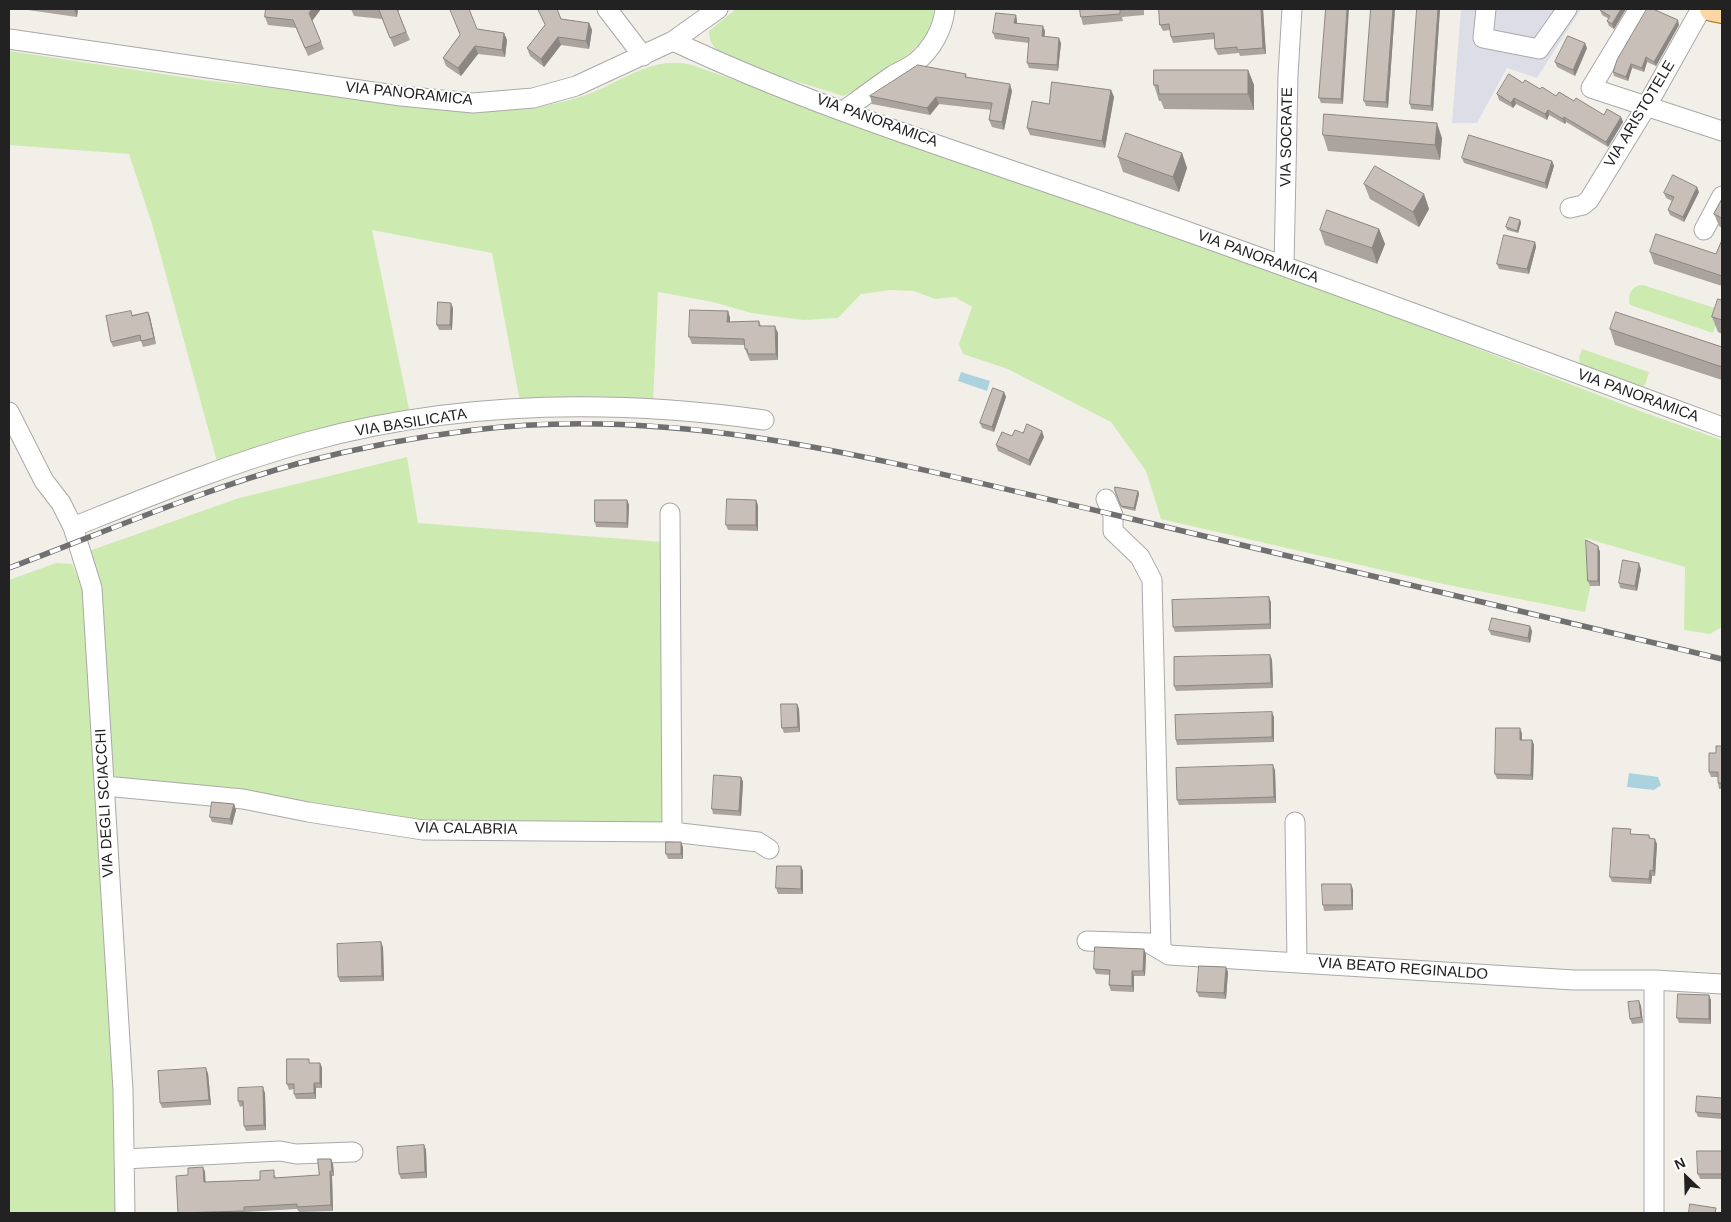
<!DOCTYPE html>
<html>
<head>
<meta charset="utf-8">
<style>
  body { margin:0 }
  #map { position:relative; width:1731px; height:1222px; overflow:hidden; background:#f2efe9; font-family:Arial,sans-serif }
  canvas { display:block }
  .frame { position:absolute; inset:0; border:10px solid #222; pointer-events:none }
  .north { position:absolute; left:1661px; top:1152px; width:50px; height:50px; -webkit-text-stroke:4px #fff; paint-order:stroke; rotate:336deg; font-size:14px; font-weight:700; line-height:20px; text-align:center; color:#222 }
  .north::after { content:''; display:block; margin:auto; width:18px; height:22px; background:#222; clip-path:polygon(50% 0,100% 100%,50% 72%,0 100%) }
</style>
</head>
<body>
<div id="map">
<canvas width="1731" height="1222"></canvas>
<div class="frame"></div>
<div class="north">N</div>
</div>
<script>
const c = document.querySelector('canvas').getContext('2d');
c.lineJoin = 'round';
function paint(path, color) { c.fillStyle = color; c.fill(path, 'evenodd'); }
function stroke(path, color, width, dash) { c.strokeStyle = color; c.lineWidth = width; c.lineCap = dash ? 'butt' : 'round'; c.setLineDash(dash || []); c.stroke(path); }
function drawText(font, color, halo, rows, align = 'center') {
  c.font = font + ' Arial,sans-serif'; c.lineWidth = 4; c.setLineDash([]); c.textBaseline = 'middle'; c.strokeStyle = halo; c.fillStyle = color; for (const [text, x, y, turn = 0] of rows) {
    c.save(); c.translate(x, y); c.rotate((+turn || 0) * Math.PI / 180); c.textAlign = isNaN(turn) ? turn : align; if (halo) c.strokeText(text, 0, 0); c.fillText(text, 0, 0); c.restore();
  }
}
const grass = new Path2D(`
  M736,9H934C933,16 933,25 930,31C918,51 865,88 843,96C815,86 736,66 716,49C711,44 709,38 709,31Z
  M9,51L203,80L461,110C501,111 541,109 580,97C618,85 651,54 692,65L1307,283L1640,411L1722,440V627L1710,634L1684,630L1685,567L1585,538L1592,579L1585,612L1443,584L1161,519L1146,471L1111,422L1008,369L963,354L959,344L972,307L955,297L935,299L914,291L891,290L861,294L838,318L804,320L780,317L751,313L713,302L658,292L653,404L520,402L492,253L372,230L410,414L218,465L152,224L129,154L9,145Z
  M1643,285L1721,310L1713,333L1630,305C1627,295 1632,285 1643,285Z
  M1582,349L1649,372L1645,385L1640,387L1580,364L1579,358Z
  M407,457L418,523L663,542L664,824L428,827L110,781L96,568L89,551L239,498Z
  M56,563L72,564L85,595L118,1119L117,1213H9V580Z`);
const plaza = new Path2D(`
  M1461,9H1581L1537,78L1507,68L1477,123H1452Z`);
const water = new Path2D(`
  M961,372L990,381L987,391L958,381Z
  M1629,773L1658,777L1661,785L1654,790L1627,787Z`);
const minor = new Path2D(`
  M607,9L643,56
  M1486,9L1483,38L1539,49L1567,9
  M1639,9L1591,88L1722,131
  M9,39L401,96L473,103L533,98L576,86L673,41L718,9
  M673,41C815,108 967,154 1115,206C1318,277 1520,352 1722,427
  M845,110C860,99 876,87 892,76C900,71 909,68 916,62C932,49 943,29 945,9
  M1570,208L1583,205L1589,200L1646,107L1701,9
  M1704,230L1722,196
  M1284,266L1288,75L1292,9
  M9,412L44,481L61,503L73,527L92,588L123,1090L125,1213
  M1106,499L1113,515V531L1140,557L1152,580L1161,950
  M670,513L672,832
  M73,527C150,496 227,464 307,442C456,401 612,399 764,420
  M105,786L243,799L308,812L423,830L672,832L758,842L769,849
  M1295,822L1297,963
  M1087,941L1149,943L1169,955L1574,980H1654L1722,984
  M1654,980V1213
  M124,1159L280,1151L296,1154L353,1152`);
const major = new Path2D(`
  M1712,9L1722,11`);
const rail = new Path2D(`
  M9,568C105,532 201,490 300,463C357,448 415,437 474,430C689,403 903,466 1111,514C1315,562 1518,611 1722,659`);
const wall = new Path2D(`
  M21,9H78L77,17Z
  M266,9H321L312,21L324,49L308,56L296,28L268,25L265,17Z
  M351,9H400L398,12L410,40L394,47L382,19L354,16Z
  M960,9H972V10Z
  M1080,9H1144V15L1122,17L1123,21L1083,25L1081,17Z
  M1159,9H1263L1266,54L1240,56L1239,53L1218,55L1215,49V39L1173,43L1171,37L1170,30L1163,31L1160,25Z
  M1326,9L1343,104L1321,103L1319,98Z
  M1371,9H1395L1388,108L1366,106L1364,101Z
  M1417,9H1440L1433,111L1411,109L1410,104Z
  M1626,9L1614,29L1609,26L1607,21L1609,19L1602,15L1600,10Z
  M1016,15L1017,21V23L1045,31L1044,36L1061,43L1058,71L1029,68L1027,63L1029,43L995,39L993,33Z
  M561,19L589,23L592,30L589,49L561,45L544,67L530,56L527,48Z
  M1679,25L1656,66L1647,62L1644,72L1632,68L1628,81L1614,76L1613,72Z
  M477,29L504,33L507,40L505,57L478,54L461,76L446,66L443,58L460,35Z
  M1587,48L1575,76L1557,67L1555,62Z
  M1248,70L1254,85V110L1164,109L1161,101H1159L1154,85Z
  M966,74L967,78L1012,91L1004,130L992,127L989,120L991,110L939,104L930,115L872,104L870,96Z
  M1523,83L1556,96L1574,101L1604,115L1621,117L1623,122L1608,147L1566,122L1565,124L1549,115L1547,120L1516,104L1513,108L1499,100L1497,94Z
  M1111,90L1114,97L1105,148L1030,135L1027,128L1049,104Z
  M1323,135L1442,138L1440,160L1328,151Z
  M1182,153L1187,168L1179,192L1123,172L1118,157Z
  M1462,158L1552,161L1554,166L1547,189L1464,163Z
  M1364,184L1424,194L1429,209L1419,227L1370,199Z
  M1699,192L1684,222L1670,215L1668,210L1672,201L1666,198L1664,193Z
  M1722,199V228L1719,226L1714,214Z
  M1520,220L1521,223L1518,233L1507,230L1506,227Z
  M1379,229L1385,244L1377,264L1325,245L1320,230Z
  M1722,240V286L1654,264L1650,252L1716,254Z
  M1535,242L1536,247L1529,274L1499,269L1497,264Z
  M1722,300V334L1718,332L1712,317Z
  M453,308L452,330H439L437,325Z
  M728,311L730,318V322L759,321L761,326L778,333V360L750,361L745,349V345L692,344L689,337Z
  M148,312L150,317L156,344L143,347L141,341L113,347L111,342L132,315Z
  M1610,329L1722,347V380L1615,345Z
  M1004,392L1006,397L994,432L982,428L980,423Z
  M1023,433L1044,437L1030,466L998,451L996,445Z
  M1115,491H1138L1139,494L1135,511L1122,508Z
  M627,500L629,505L628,528L596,527L595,522Z
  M758,505V531L728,530L726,525Z
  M1598,546L1600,552V586H1590L1588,581Z
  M1641,569L1637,591L1620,588L1619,583Z
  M1271,602V629L1175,632L1173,627Z
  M1489,630L1532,631L1530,643L1491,635Z
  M1270,655L1272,660L1273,688L1176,691L1174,686Z
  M797,704L799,709L800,732L784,733L782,728Z
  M1274,717V742L1177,745L1176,740Z
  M1520,728L1522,734V740H1532L1534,745L1533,780L1497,779L1495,774Z
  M1722,743V789H1719L1718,783V777H1711L1709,772L1716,753L1722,746Z
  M1275,770L1276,803L1179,805L1177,800Z
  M741,777L743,782L741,816L713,814L712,809Z
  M234,804L236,810L232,825L212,822L210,817Z
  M1633,834L1649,835L1650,839L1657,844L1655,876H1652L1651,884L1612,882L1610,877Z
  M683,847V859H668L666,854Z
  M801,866L803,871V894H778L776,888Z
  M1353,889V910L1324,911L1323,905Z
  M383,947L384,981L340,982L338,977Z
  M1146,954L1145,976H1134V992L1111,991L1109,985L1110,975L1096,974L1094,969Z
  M1228,972L1226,999L1199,997L1197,992Z
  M1711,1000V1024L1679,1023L1677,1018Z
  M1639,1001L1641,1006L1643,1023L1632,1024L1630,1019Z
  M310,1063H320L322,1068V1088H316V1099H296L294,1094V1089L289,1090L287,1084Z
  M208,1073L211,1105L162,1108L160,1103Z
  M265,1093L266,1130L246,1131L244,1126L243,1106L240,1107L238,1101Z
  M1722,1098V1119L1698,1117L1696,1112Z
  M424,1145L426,1150L427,1178L401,1179L399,1174Z
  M1722,1151V1179H1700L1698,1174Z
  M331,1159L333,1164L334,1176H332L333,1211L299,1212L297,1209L246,1212V1213H178L188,1175L203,1167L205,1172V1182L260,1180L275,1175L276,1178L319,1175Z`);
const shadedWall = new Path2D(`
  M74,9H78L77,17Z
  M312,9H321L312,21L309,13Z
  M1261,9H1263L1266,54L1263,48Z
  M1347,9H1349L1343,104L1341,99Z
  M1393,9H1395L1388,108L1386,102Z
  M1438,9H1440L1433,111L1431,106Z
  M1621,9H1626L1614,29L1612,24Z
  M1016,15L1017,21L1016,28L1014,23Z
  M1678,20L1679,25L1656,66L1654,62Z
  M589,23L592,30L589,49L586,41Z
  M1043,26L1045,31L1044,41L1042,36Z
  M504,33L507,40L505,57L502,50Z
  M558,37L561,45L544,67L541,59Z
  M1059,38L1061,43L1058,71L1057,65Z
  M1585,43L1587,48L1575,76L1573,70Z
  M475,46L478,54L461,76L458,68Z
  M1646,57L1647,62L1644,72L1642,68Z
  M1631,64L1632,68L1628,81L1626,77Z
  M1248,70L1254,85V110L1248,94Z
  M1010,84L1012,91L1004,130L1002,122Z
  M1111,90L1114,97L1105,148L1102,141Z
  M936,97L939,104L930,115L927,108Z
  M1514,98L1516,104L1513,108L1511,103Z
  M1548,110L1549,115L1547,120L1545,114Z
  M1564,117L1566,122L1565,124L1563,119Z
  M1621,117L1623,122L1608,147L1606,142Z
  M1437,123L1442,138L1440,160L1435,145Z
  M1182,153L1187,168L1179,192L1173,177Z
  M1552,161L1554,166L1547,189L1545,183Z
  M1697,187L1699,192L1684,222L1683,217Z
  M1424,194L1429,209L1419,227L1413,212Z
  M1520,220L1521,223L1518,233L1517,231Z
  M1379,229L1385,244L1377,264L1372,248Z
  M1535,242L1536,247L1529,274L1527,269Z
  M451,303L453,308L452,330L450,325Z
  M728,311L730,318V328L727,322Z
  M148,312L150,317L156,344L154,338Z
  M775,326L778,333V360L776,354Z
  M1004,392L1006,397L994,432L992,427Z
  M1042,431L1044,437L1030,466L1029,460Z
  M1138,491L1139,494L1135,511L1134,508Z
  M627,500L629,505L628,528L627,523Z
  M756,500L758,505V531L756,525Z
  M1598,546L1600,552V586L1598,581Z
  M1639,563L1641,569L1637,591L1635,586Z
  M1269,597L1271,602V629L1270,624Z
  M1530,626L1532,631L1530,643L1528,638Z
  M1270,655L1272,660L1273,688L1271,683Z
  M797,704L799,709L800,732L798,727Z
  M1272,712L1274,717V742L1272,737Z
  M1520,728L1522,734V745L1520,740Z
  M1532,740L1534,745L1533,780L1531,775Z
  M1273,765L1275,770L1276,803L1274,797Z
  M741,777L743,782L741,816L739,811Z
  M234,804L236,810L232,825L230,819Z
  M1655,839L1657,844L1655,876L1653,871Z
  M681,842L683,847V859L681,854Z
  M801,866L803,871V894L801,889Z
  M1650,870L1652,876L1651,884L1649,879Z
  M1351,884L1353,889V910L1352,905Z
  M381,942L383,947L384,981L382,976Z
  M1144,949L1146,954L1145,976L1143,971Z
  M1226,967L1228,972L1226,999L1224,993Z
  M1132,971L1134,976V992L1132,986Z
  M1709,995L1711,1000V1024L1709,1019Z
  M1639,1001L1641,1006L1643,1023L1641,1017Z
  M320,1063L322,1068V1088L320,1083Z
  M206,1068L208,1073L211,1105L209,1100Z
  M314,1083L316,1088V1099L314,1093Z
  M263,1087L265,1093L266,1130L264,1125Z
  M424,1145L426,1150L427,1178L425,1172Z
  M331,1159L333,1164L334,1176L332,1171Z
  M203,1167L205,1172L206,1188L204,1182Z
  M330,1171L332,1176L333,1211L331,1205Z`);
const building = new Path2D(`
  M266,9H312L309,13L321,42L305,48L293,20L265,17Z
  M368,9H397L406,32L390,38L379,10Z
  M450,9H469L477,29L504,33L502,50L475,46L458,68L443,58L460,35Z
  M538,9H557L561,19L589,23L586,41L558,37L541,59L527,48L545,25Z
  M1080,9H1133L1120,10V14L1081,17Z
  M1159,9H1261L1263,48L1237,50V47L1215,49L1214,33L1171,37L1169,24L1160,25Z
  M1326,9H1347L1341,99L1319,98Z
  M1371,9H1393L1386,102L1364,101Z
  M1417,9H1438L1431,106L1410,104Z
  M1600,9H1621L1612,24L1607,21L1610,16L1600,10Z
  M1647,9H1653L1678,20L1654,62L1646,57L1642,68L1631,64L1626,77L1613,72L1617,60Z
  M996,13L1016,15L1014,23L1043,26L1042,36L1059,38L1057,65L1027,63L1029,38L993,33Z
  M1568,36L1585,43L1573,70L1555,62Z
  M918,65L966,74L965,77L1010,84L1002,122L989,120L992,103L936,97L927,108L870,96Z
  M1154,70H1248V94H1159L1158,85H1154Z
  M1509,74L1523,83L1525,80L1540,89L1542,87L1556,96L1559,92L1574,101L1576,98L1604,115L1607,109L1621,117L1606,142L1564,117L1563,119L1548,110L1545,114L1514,98L1511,103L1497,94Z
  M1052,82L1111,90L1102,141L1027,128L1032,101L1049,104Z
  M1324,114L1437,123L1435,145L1323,135Z
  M1126,133L1182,153L1173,177L1118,157Z
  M1469,135L1552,161L1545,183L1462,158Z
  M1375,166L1424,194L1413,212L1364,184Z
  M1673,175L1697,187L1683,217L1668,210L1674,197L1664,193Z
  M1722,199V218L1714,214Z
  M1327,210L1379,229L1372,248L1320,230Z
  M1510,217L1520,220L1517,231L1506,227Z
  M1656,234L1716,254L1722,240V276L1650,252Z
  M1504,235L1535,242L1527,269L1497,264Z
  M1718,299L1722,300V320L1712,317Z
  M438,302L451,303L450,325H437Z
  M690,310L728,311L727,322L759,321V326H775L776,354H748L747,349H745L744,339L689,337Z
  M131,311L132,316L148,312L154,338L141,341L140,335L111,342L106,316Z
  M1616,312L1722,347V367L1610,329Z
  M993,388L1004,392L992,427L980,423Z
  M1027,424L1042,431L1029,460L996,445L1002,432L1012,436L1015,430L1023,433Z
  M1115,487L1138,491L1134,508L1121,506L1115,491Z
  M727,499L756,500V525H726Z
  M595,500H627V523L595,522Z
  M1586,540L1598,546V581H1588Z
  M1623,560L1639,563L1635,586L1619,583Z
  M1269,597L1270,624L1173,627L1172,600Z
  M1492,618L1530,626L1528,638L1489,630Z
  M1270,655L1271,683L1174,686V657Z
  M781,704H797L798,727L782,728Z
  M1272,712V737L1176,740L1175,715Z
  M1496,728H1520V740H1532L1531,775L1495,774Z
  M1722,743V783H1718V772H1709V753H1716V746H1722Z
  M1273,765L1274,797L1177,800L1176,768Z
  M714,775L741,777L739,811L712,809Z
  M212,802L234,804L230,819L210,817Z
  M1613,828L1631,829L1630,834L1649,835V838L1655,839L1653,871L1650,870L1649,879L1610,877Z
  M666,842H681V854H666Z
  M777,866H801V889L776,888Z
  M1322,884H1351L1352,905H1323Z
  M381,942L382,976L338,977L337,944Z
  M1095,947L1144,949L1143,971H1132V986L1109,985L1110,970L1094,969Z
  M1199,966L1226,967L1224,993L1197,992Z
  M1678,994L1709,995V1019L1677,1018Z
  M1639,1001L1641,1017L1630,1019L1628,1002Z
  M287,1059H309V1063H320V1083H314V1093L294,1094V1084H287Z
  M206,1068L209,1100L160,1103L158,1071Z
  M263,1087L264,1125L244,1126L243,1101H238V1088Z
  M1697,1096L1722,1098V1114L1696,1112Z
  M424,1145L425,1172L399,1174L397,1147Z
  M1697,1151H1722V1174H1698Z
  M318,1159H331L332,1171H330L331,1205L297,1207V1204L244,1207V1211L178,1213L176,1176L188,1175V1168L203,1167L204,1182L260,1180V1171L274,1170V1178L319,1175Z
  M1690,1204L1716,1208L1715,1213H1689Z`);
const streetNames = [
  ["VIA PANORAMICA",409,94,6],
  ["VIA ARISTOTELE",1640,114,-59],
  ["VIA PANORAMICA",877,121,20],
  ["VIA SOCRATE",1287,137,-89],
  ["VIA PANORAMICA",1258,257,20],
  ["VIA PANORAMICA",1638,396,20],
  ["VIA BASILICATA",411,423,-9],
  ["VIA DEGLI SCIACCHI",105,803,-93],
  ["VIA CALABRIA",466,829,1],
  ["VIA BEATO REGINALDO",1403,969,4]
];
paint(grass, '#cdebb0');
paint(plaza, '#dddde8');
paint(water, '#aad3df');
stroke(minor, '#a9a9a9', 21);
stroke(major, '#a06b00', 26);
stroke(minor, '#fff', 19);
stroke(major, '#fcd6a4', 24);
stroke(rail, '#707070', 5.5);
stroke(rail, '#fff', 4, [11]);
paint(wall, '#aba49e');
paint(shadedWall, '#8b8681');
paint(building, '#c7bfb8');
stroke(building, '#8b8681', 1);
drawText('15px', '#222', '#fff', streetNames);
</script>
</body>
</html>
